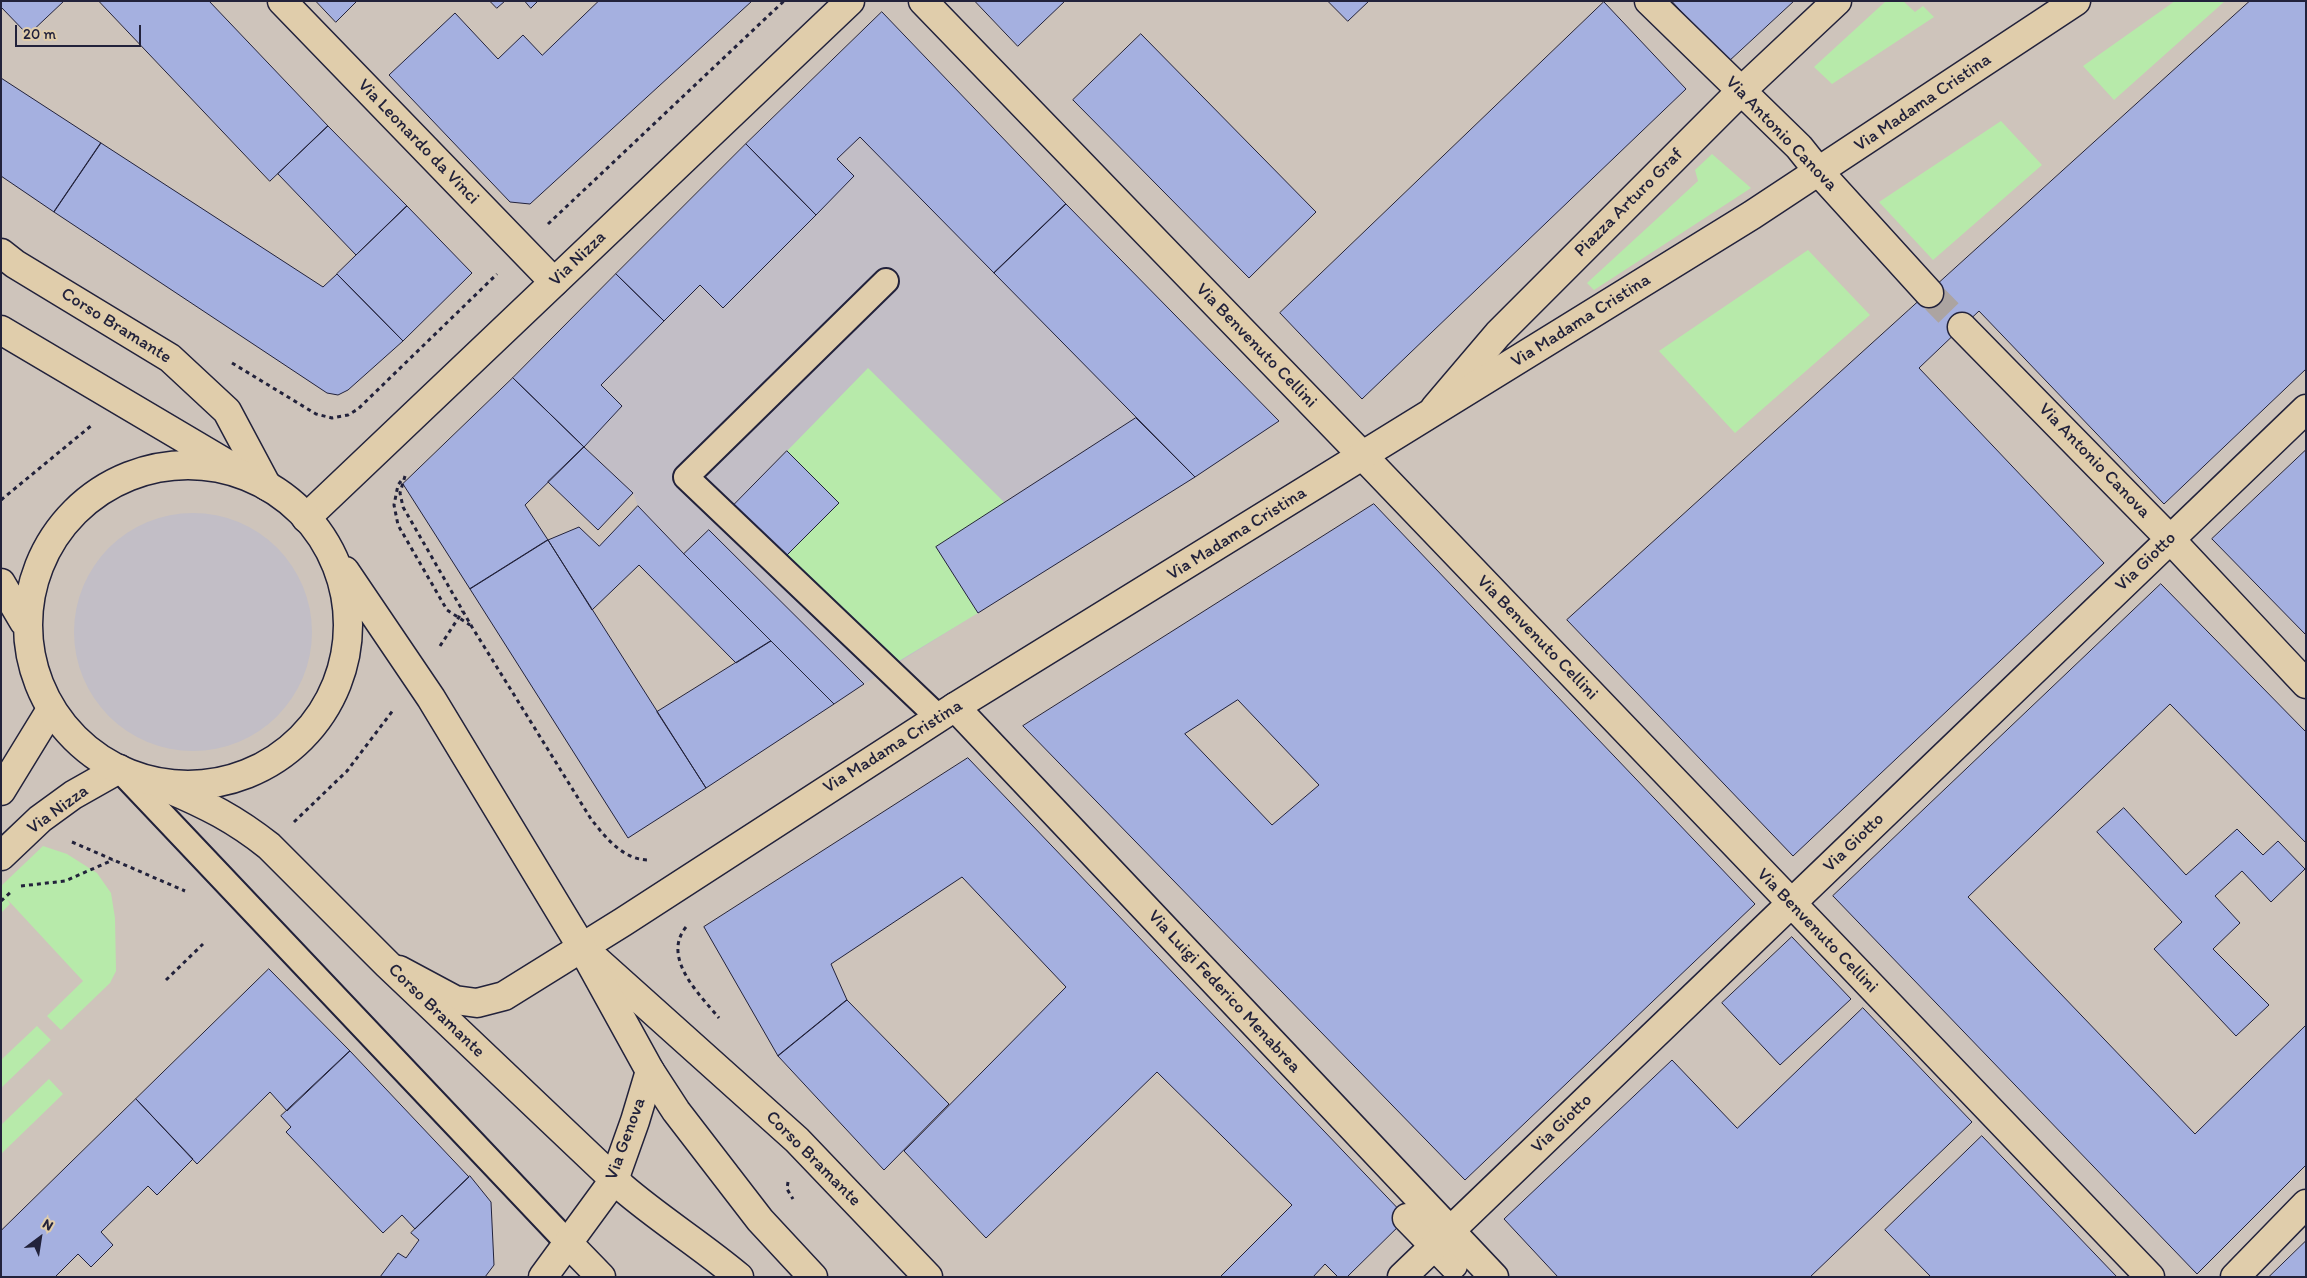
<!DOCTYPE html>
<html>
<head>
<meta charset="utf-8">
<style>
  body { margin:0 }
  #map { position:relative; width:2307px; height:1278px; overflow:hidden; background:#cec4bb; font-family:Itim,sans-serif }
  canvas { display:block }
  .frame { position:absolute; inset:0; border:2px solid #22223b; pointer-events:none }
  .north { position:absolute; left:15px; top:1213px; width:50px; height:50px; -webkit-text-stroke:4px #e0cdab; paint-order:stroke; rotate:31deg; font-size:14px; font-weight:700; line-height:20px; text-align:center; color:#22223b }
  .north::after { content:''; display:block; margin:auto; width:18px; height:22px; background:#22223b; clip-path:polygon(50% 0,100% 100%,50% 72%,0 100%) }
  .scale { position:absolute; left:15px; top:25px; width:126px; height:22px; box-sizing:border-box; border:2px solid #22223b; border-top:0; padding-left:6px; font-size:15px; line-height:18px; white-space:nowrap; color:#22223b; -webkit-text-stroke:4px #e0cdab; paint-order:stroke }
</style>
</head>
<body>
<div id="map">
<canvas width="2307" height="1278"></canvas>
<div class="frame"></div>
<div class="north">N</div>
<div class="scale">20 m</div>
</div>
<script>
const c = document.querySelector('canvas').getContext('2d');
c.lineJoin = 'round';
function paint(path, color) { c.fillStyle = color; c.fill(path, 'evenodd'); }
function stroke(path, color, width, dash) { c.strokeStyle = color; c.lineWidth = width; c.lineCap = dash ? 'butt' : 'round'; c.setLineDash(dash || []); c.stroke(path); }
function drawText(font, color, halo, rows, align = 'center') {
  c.font = font + ' Itim,sans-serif'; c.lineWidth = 4.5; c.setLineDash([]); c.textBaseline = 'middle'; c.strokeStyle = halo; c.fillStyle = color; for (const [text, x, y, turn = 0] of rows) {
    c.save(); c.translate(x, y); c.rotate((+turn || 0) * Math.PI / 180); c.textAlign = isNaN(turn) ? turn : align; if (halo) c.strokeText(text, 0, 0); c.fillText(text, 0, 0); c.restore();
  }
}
const built = new Path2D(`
  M882,12L1066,204L1279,421L1195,477L864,684L710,531L684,554L638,506L633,493L513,378L746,144Z
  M74 632a119 119 0 1 1 238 0a119 119 0 1 1-238 0Z`);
const green = new Path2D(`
  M1886,1H1903L1915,12L1923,6L1934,17L1832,84L1814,67Z
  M2175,1H2225L2114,100L2083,66Z
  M2001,121L2042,165L1933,260L1879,202Z
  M1712,154L1751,188L1594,290L1587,283L1698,181L1695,170Z
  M1808,250L1870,315L1735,433L1659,351Z
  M868,368L1005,503L936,547L978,613L894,664L782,560L839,503L787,451Z
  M43,846L67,854L97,873L111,893L115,918L116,971L110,983L61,1030L47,1016L83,981L7,899L10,904L1,913V886Z
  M37,1026L51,1040L1,1088V1060Z
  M49,1079L63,1094L1,1154V1125Z`);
const building = new Path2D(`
  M1,1H64L28,35L1,7Z
  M99,1H209L328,126L270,181Z
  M316,1H357L336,22Z
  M490,1H505L497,8Z
  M525,1H538L531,8Z
  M599,1H752L530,204L510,202L389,75L455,13L498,59L523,35L542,55Z
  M975,1H1065L1018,46Z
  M1328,1H1369L1348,21Z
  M1672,1H1794L1728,62Z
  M2250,1H2306V369L2164,504L1979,311L1962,327L1919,368L2104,563L1793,856L1567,620Z
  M1604,2L1686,89L1362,399L1280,313Z
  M882,12L1066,204L994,273L860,137L837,159L854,176L816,215L746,144Z
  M1141,34L1316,212L1249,278L1073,100Z
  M1,78L101,143L54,212L1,176Z
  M328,126L407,206L356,255L278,174Z
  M101,143L323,287L337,274L403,341L348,390L338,395L327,393L54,212Z
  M746,144L816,215L723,308L700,285L664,321L616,274Z
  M1066,204L1279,421L1195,477L994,273Z
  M407,206L472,273L403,341L337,274Z
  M616,274L664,321L601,385L622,406L584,447L513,378Z
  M513,378L584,447L525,505L548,540L470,589L403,484Z
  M1136,418L1195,477L978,613L936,547Z
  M584,447L633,493L598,530L548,482Z
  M2306,450V635L2212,539Z
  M787,451L839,503L782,560L730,509Z
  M1374,504L1755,904L1465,1180L1023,726ZM1238,700L1319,785L1272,825L1185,734Z
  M638,506L684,554L771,641L736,663L639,565L592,610L548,540L579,527L599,546Z
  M709,530L864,684L834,704L684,554Z
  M548,540L706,788L628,838L470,589Z
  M2161,584L2306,732V843L2170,704L1968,897L2195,1134L2306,1025V1165L2197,1274L1833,896Z
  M771,641L834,704L706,788L657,712Z
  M968,758L1407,1218L1347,1277H1338L1325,1264L1313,1277H1220L1292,1205L1157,1072L986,1238L904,1151L1066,987L962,877L831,964L847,1000L778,1056L704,927Z
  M2124,808L2186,875L2237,829L2263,855L2278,841L2305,869L2271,902L2242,871L2215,896L2240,923L2213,949L2269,1005L2236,1036L2154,949L2182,922L2097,832Z
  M1792,937L1851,999L1780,1065L1722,1003Z
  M269,969L350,1051L287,1111L270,1092L197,1164L136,1099Z
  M847,1000L949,1104L884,1170L778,1056Z
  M1863,1008L1972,1122L1810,1277H1558L1504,1219L1672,1060L1737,1128Z
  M350,1051L469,1177L415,1229L402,1215L383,1233L286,1132L291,1127L281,1116Z
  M136,1099L193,1159L157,1195L148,1186L101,1232L113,1245L91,1267L78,1254L55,1277H1V1231Z
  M1982,1136L2117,1277H1931L1885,1230Z
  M470,1176L491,1202L494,1265L485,1277H380L398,1253L406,1258L419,1240L411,1233Z
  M2306,1241V1277H2269Z`);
const minorTunnel = new Path2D(`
  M1929,293L1962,327`);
const path = new Path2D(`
  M548,224L784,1
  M232,363L316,414L332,418L348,415L358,409L497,274
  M405,476L400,493L403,507L472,627L591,819C606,838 623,860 649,860
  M401,481L398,485L394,505L398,525L447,610L470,625
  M1,500L92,425
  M440,646L463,611
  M294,822L347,771L394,709
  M72,842L185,891
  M21,886L65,881L113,860
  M1,901L12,891
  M686,927C661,958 700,995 719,1018
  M166,980L203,944
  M788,1182L787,1189L793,1199`);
const service = new Path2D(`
  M886,281L686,477L939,718
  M119,769L568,1243`);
const pedestrian = new Path2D(`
  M1407,1218L1453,1265`);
const minor = new Path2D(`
  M282,1L554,282
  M923,1L1363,456L2150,1277
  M1649,1L1799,147L1819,172L1929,293
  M1,253L15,264L170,358L227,411L267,486
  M1962,327L2170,539L2306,684
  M1435,408L1498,334L1740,92L1837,1
  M955,707L1494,1277
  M584,949L797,1140L928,1277
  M568,1243L601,1277
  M1402,1277L2306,409
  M2235,1277L2306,1204`);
const tertiary = new Path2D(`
  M306,518L850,1
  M1,791L50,711
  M1,856L40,819L73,795L119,769
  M399,970L455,1000L477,1003L504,996L623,922L955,707L1752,215L2076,1
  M543,1277L614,1180L635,1121L650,1071`);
const secondary = new Path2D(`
  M1,330L229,465
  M28 625a160 160 0 1 1 320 0a160 160 0 1 1-320 0Z
  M345,571L431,698L581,946L650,1071L676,1111L760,1220L813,1277
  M1,583L24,622
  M167,788C207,805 235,819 269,846L387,964L622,1187C659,1219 701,1245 739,1277`);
const streetNames = [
  ["Via Madama Cristina",1923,103,-34],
  ["Via Antonio Canova",1781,134,46],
  ["Via Leonardo da Vinci",418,142,46],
  ["Piazza Arturo Graf",1629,203,-45],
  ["Via Nizza",578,259,-44],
  ["Via Madama Cristina",1581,321,-32],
  ["Corso Bramante",116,326,32],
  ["Via Benvenuto Cellini",1256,346,46],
  ["Via Antonio Canova",2094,461,46],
  ["Via Madama Cristina",1237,534,-32],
  ["Via Giotto",2146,562,-44],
  ["Via Benvenuto Cellini",1537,638,46],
  ["Via Madama Cristina",893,747,-32],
  ["Via Nizza",58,810,-36],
  ["Via Giotto",1854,843,-44],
  ["Via Benvenuto Cellini",1817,931,46],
  ["Via Luigi Federico Menabrea",1224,992,47],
  ["Corso Bramante",436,1011,44],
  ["Via Giotto",1562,1124,-44],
  ["Via Genova",626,1139,-70],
  ["Corso Bramante",813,1159,45]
];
paint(built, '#c2bec6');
paint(green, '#b7eaaa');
paint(building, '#a5b0e0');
stroke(building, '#22223b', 1);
stroke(minorTunnel, '#aca4a1', 28, [28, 14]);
stroke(service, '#22223b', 28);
stroke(pedestrian, '#22223b', 31);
stroke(minor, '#22223b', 31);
stroke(tertiary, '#22223b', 31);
stroke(secondary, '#22223b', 31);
stroke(path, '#22223b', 3, [4, 4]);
stroke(service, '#e0cdab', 24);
stroke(pedestrian, '#e0cdab', 28);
stroke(minor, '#e0cdab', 28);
stroke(tertiary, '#e0cdab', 28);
stroke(secondary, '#e0cdab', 28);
drawText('18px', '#22223b', '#e0cdab', streetNames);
</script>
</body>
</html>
